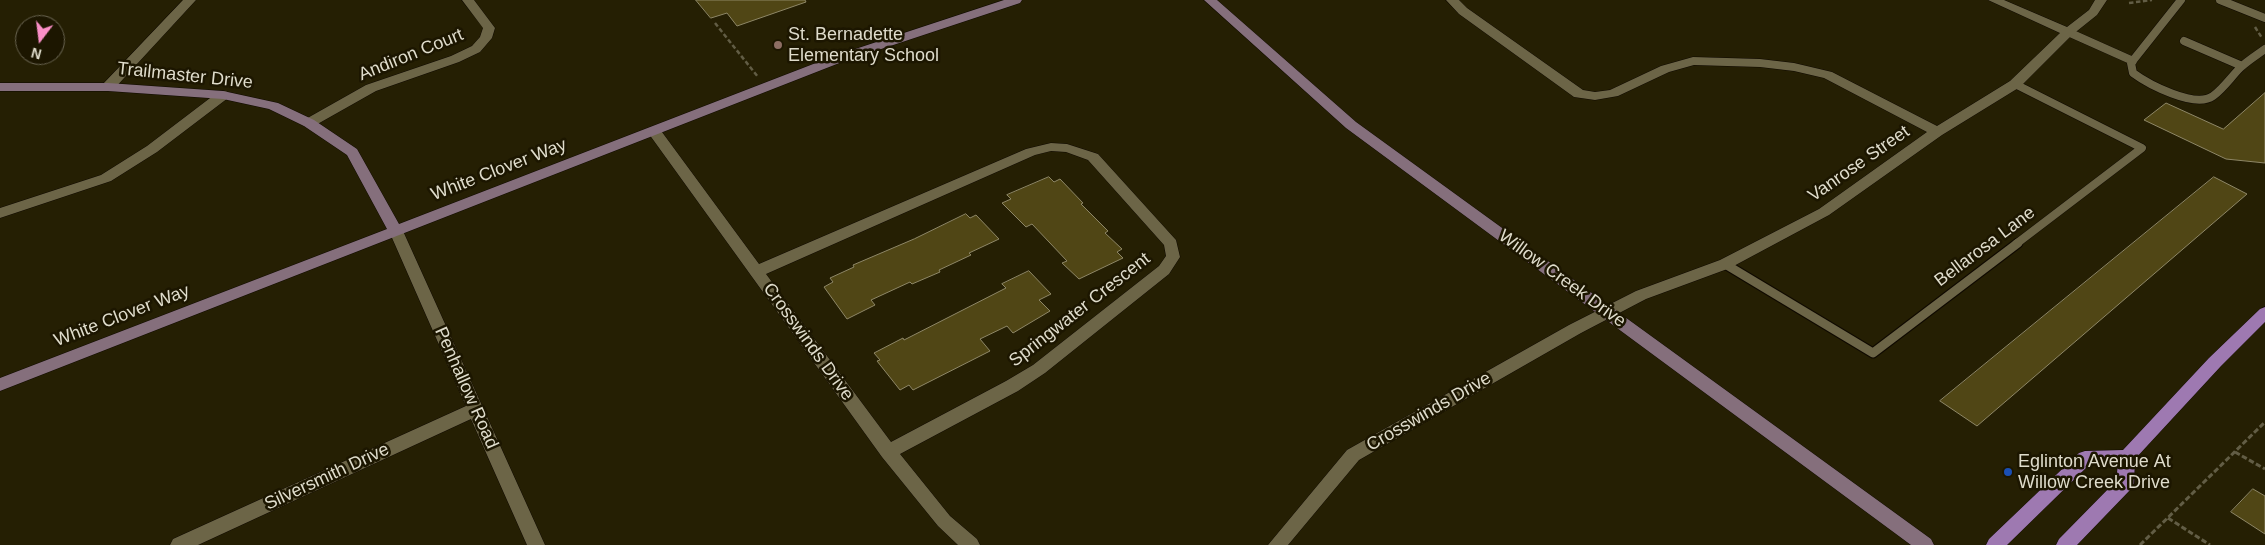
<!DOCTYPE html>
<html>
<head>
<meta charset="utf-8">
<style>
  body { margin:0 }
  #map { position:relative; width:2265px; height:545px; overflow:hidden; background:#251f03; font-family:Arial,sans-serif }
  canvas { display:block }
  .north { position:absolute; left:15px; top:15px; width:50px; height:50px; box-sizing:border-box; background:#1c1600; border:1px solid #6a6551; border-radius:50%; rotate:195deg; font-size:14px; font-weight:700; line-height:20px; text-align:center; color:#dfdccb }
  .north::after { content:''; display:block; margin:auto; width:18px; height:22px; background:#fa8fc7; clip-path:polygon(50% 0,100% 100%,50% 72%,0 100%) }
</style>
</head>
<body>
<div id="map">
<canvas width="2265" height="545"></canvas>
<div class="north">N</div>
</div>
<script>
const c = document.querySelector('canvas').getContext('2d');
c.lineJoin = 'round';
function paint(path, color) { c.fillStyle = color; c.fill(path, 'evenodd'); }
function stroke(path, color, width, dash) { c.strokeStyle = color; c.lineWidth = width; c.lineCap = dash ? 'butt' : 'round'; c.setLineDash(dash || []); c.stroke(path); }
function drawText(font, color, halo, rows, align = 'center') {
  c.font = font + ' Arial,sans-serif'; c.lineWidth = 5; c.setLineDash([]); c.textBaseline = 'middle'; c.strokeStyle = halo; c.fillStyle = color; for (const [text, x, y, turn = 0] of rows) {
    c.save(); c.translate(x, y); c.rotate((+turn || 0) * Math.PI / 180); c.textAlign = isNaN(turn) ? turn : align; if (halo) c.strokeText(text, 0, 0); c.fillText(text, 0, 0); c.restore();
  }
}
const building = new Path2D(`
  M696,0H805L806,2L737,26L727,13L711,18Z
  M2265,93V163L2226,159L2144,120L2166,103L2223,129Z
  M1049,177L1054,182L1060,179L1083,203L1081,204L1108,231L1105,233L1122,249L1117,252L1123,258L1079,279L1062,263L1067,261L1032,224L1026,227L1002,203L1011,199L1007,195Z
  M2214,177L2247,194L1977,426L1940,401Z
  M966,214L970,218L976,215L999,239L969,253L971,255L939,270L940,272L912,284L910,282L871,300L875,305L847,319L824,287L833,282L830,278L854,267L853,265L914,239Z
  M1029,271L1051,294L1039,300L1050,311L1013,333L1007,326L980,339L990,351L913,390L909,385L900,390L877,361L880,360L874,353L903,338L904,340L1006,288L1002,284Z
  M2253,489L2265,496V534L2231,512Z`);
const pathFar1 = new Path2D(`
  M2129,3L2152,0
  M715,23L758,77
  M2255,27L2262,38`);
const path = new Path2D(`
  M2235,452L2265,469
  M2168,518L2210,545
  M2140,545L2265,422`);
const laneFar1 = new Path2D(`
  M2181,0L2131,63L2133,73C2148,84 2195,109 2213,96C2223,89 2231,77 2240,68C2247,61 2257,55 2265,49
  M2220,0L2265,18
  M2068,32L2133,61
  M2184,41L2242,66
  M2015,84L2142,148L2016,244`);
const lane = new Path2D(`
  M1725,264L1873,353L2018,243`);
const street = new Path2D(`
  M183,0H196L113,90H103L102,87L103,84Z
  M462,0H474L495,28L492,38L480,52L459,62L376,91L314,126H304L302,123L304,120L366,85L451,56L472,46L480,37L483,28Z
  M1446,0H1459L1467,8L1583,90L1595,92L1610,90L1661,66L1693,57L1760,59L1794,63L1832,72L1937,126L2010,81L2060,33L1988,0H2004L2067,27L2089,10L2095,0H2107L2097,15L2072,35L2020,87L1942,135L1829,215L1730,268L1646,299L1581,333L1359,460L1288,545H1268L1347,450L1569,325L1636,291L1720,260L1819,209L1927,132L1824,78L1794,71L1760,67L1694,65L1669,72L1618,96L1595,100L1574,97L1459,14Z
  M223,91L228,92L229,95L228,98L157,152L111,181L0,218V208L101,175L147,146L218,92Z
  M654,127L659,128L759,264L1026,149L1051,143L1067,144L1098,154L1176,240L1180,257L1169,274L1045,373L1018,391L900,454L950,516L977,539L980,545H958L938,526L882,457L649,134L647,131ZM1051,151L1066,152L1088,160L1164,245L1166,256L1159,266L1033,365L1006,381L891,442L766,274L1035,155Z
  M396,226L401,227L403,231L545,545H527L471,419L198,545H170L173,539L466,406L389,231L391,227Z`);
const secondary = new Path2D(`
  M1004,0H1022L1020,3L842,62L0,391V378L387,229L347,155L304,126L269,109L223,99L108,91H0V83H108L223,91L278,103L314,120L357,149L399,224L834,56Z
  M1204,0H1217L1356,122L1931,539L1934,545H1911L1346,128Z`);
const primary = new Path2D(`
  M2265,307V322L2221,366L2135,459L2134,484L2131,489L2077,545H2056L2059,539L2116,481L2118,464L2089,465L2007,545H1986L1989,539L2079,453L2085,451L2123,450L2209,358L2260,309Z`);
const markers = [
  [778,45,5,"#8d6e63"],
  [2008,472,5,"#1a4fb4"]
];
const poiNames = [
  ["St. Bernadette",788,35],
  ["Elementary School",788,56],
  ["Eglinton Avenue At",2018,462],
  ["Willow Creek Drive",2018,483]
];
const streetNames = [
  ["Andiron Court",411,55,-22],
  ["Trailmaster Drive",185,76,6],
  ["Vanrose Street",1859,164,-35],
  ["White Clover Way",499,170,-21],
  ["Bellarosa Lane",1985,247,-37],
  ["Willow Creek Drive",1562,279,36],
  ["Springwater Crescent",1080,310,-38],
  ["White Clover Way",122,316,-21],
  ["Crosswinds Drive",808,342,54],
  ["Penhallow Road",466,388,66],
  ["Crosswinds Drive",1429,412,-30],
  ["Silversmith Drive",327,477,-25]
];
paint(building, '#504615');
stroke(building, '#8e8767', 1);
stroke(laneFar1, '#0f0900', 9);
stroke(lane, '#0f0900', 11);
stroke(street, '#0f0900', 1);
stroke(secondary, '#0f0900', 1);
stroke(primary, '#0f0900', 1);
stroke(pathFar1, '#625d45', 2.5, [4.5, 2.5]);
stroke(path, '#625d45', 3, [5.5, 2.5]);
stroke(laneFar1, '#6c6547', 8);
stroke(lane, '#6c6547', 9);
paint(street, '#6c6547');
paint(secondary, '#856f7c');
paint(primary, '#9e79b1');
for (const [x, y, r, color] of markers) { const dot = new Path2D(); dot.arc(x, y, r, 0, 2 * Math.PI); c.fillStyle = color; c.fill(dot); stroke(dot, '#1c1600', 2); }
drawText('18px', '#dfdccb', '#1c1600', poiNames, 'left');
drawText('18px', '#dfdccb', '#1c1600', streetNames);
</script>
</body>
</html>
